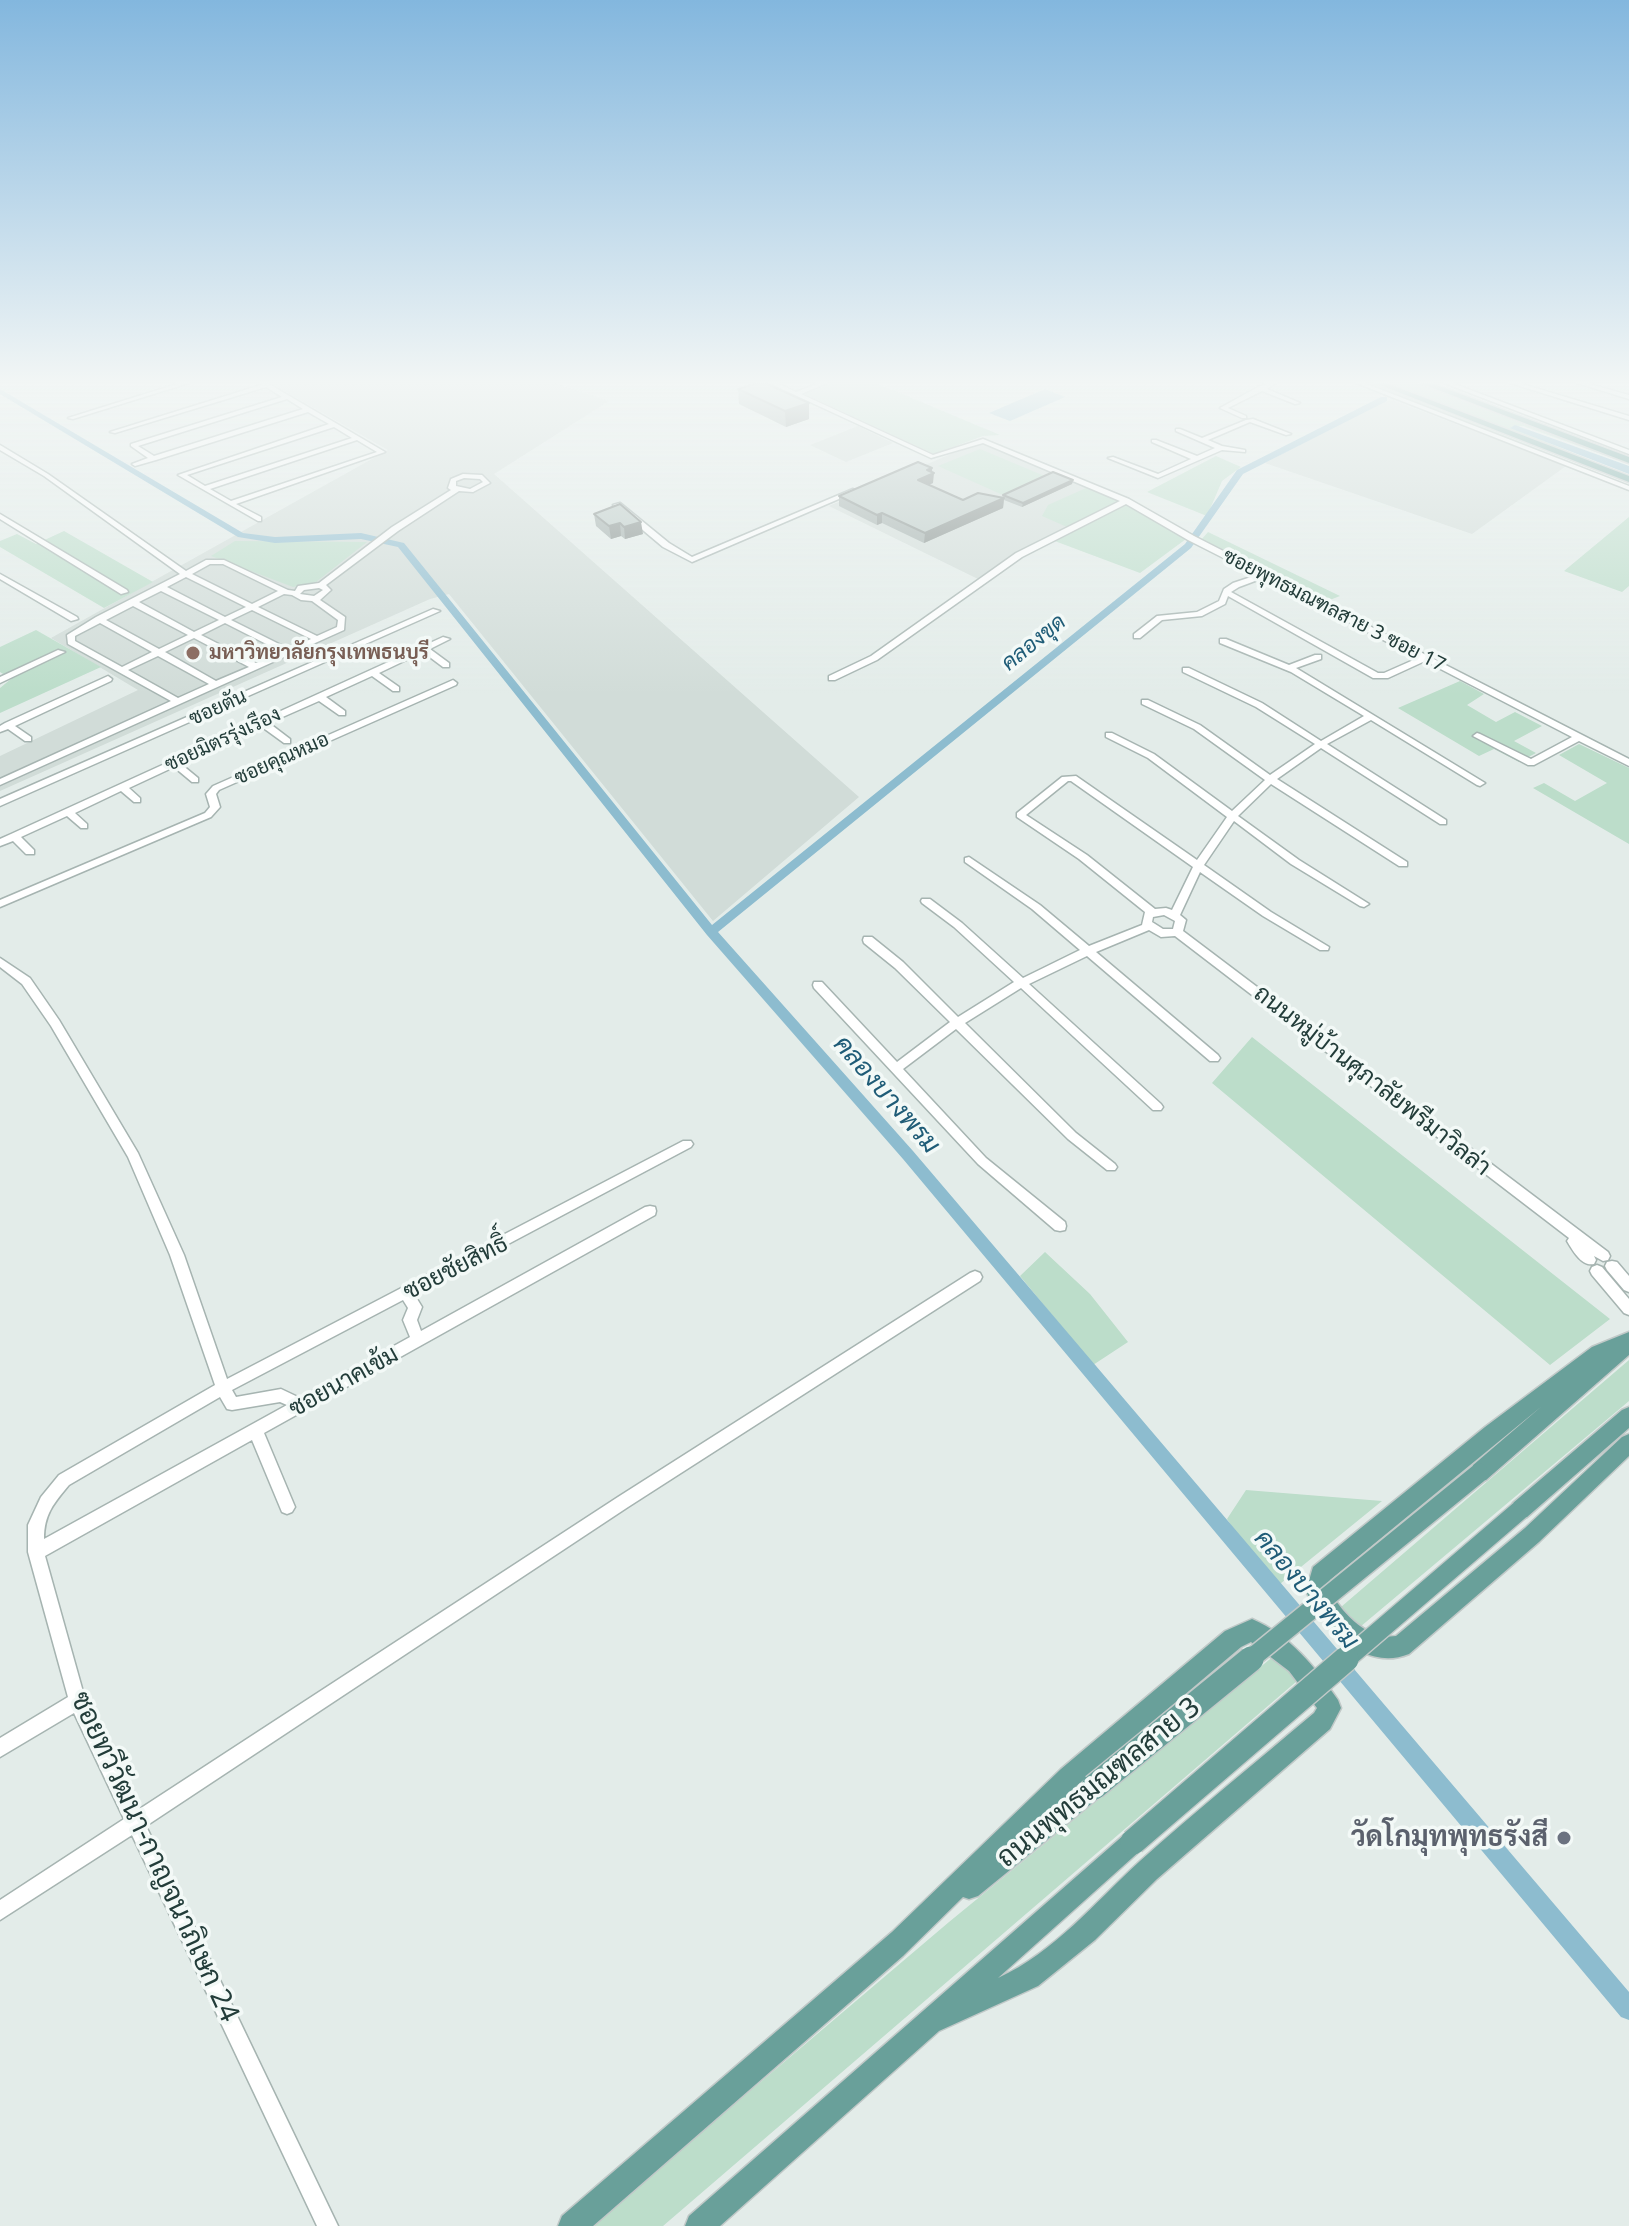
<!DOCTYPE html>
<html>
<head>
<meta charset="utf-8">
<style>
  body { margin:0 }
  canvas { display:block; background:#e3ece9 }
</style>
</head>
<body>
<canvas width="1629" height="2226"></canvas>
<script>
const c = document.querySelector('canvas').getContext('2d');
c.lineJoin = 'round';
function paint(path, color) { c.fillStyle = color; c.fill(path, 'evenodd'); }
function stroke(path, color, width, dash) { c.strokeStyle = color; c.lineWidth = width; c.lineCap = dash ? 'butt' : 'round'; c.setLineDash(dash || []); c.stroke(path); }
function drawText(font, color, halo, rows, align = 'center') {
  c.font = font + ' "Noto Sans",Sarabun,sans-serif'; c.lineWidth = 7; c.setLineDash([]); c.textBaseline = 'middle'; c.strokeStyle = halo; c.fillStyle = color; for (const [text, x, y, turn = 0] of rows) {
    c.save(); c.translate(x, y); c.rotate((+turn || 0) * Math.PI / 180); c.textAlign = isNaN(turn) ? turn : align; if (halo) c.strokeText(text, 0, 0); c.fillText(text, 0, 0); c.restore();
  }
}
const built = new Path2D(`
  M270,383H554L609,401L494,474L859,797L713,921L449,594L430,599L0,791V756L138,690L51,638L388,450Z
  M1392,400L1437,417L1566,466L1472,534L1265,463L1377,404Z
  M858,426L893,443L846,462L810,445Z
  M979,442L1118,501L1016,552L978,579L829,506Z`);
const green = new Path2D(`
  M832,383H876L1000,435L983,436L934,454L804,394Z
  M1362,383H1373L1629,485Z
  M1387,383H1416L1629,464L1523,426L1510,427L1629,476Z
  M980,449L1047,477L1005,496L938,466Z
  M1216,456L1241,467L1222,481L1207,516L1147,492Z
  M1086,488L1118,501L1067,527L1042,516L1048,505Z
  M1126,504L1186,539L1140,573L1052,540Z
  M1629,517V586L1622,592L1564,571Z
  M64,531L153,582L104,608L0,547V541L17,534L36,544Z
  M1208,532L1340,596L1322,603L1201,540Z
  M235,541L367,542L316,582L293,587L211,556Z
  M36,630L101,667L0,713V688L11,679L0,672V647Z
  M1460,681L1484,694L1467,705L1496,722L1515,712L1542,726L1514,741L1536,753L1519,762L1494,749L1479,756L1398,708Z
  M1579,744L1629,768V844L1533,788L1544,783L1575,801L1607,783L1559,755Z
  M1252,1037L1610,1319L1550,1365L1212,1083Z
  M1045,1252L1090,1294L1128,1342L1093,1365L1020,1276Z
  M1629,1360V1401L1360,1627L1341,1607Z
  M1246,1490L1382,1501L1280,1584L1244,1545L1227,1519Z
  M1275,1655L1297,1681L663,2226H591L949,1922Z`);
const water = new Path2D(`
  M1045,389L1065,397L1010,421L989,413Z
  M1515,425L1629,466V474L1510,428Z`);
const canal = new Path2D(`
  M0,389L243,533L275,537L361,533L404,543L712,925L1185,544L1237,470L1381,397H1387V401L1243,474L1191,548L718,932L913,1151L1629,1992V2020L1621,2017L903,1159L707,935L398,547L361,539L275,543L238,537L0,394Z`);
const minor = new Path2D(`
  M180,383H189L73,419L68,418Z
  M260,383L269,384L385,452L236,504L261,517V521H258L178,475L329,424L308,412L156,460L135,466L132,464L148,458L131,446V444L282,397L266,387L115,433L110,432L261,385ZM287,399L303,409L154,456L138,446ZM334,427L352,438L205,486L187,475ZM357,440L377,452L231,501L210,489Z
  M769,383H777L796,392L819,383H827L801,394L933,455L983,439L1129,499L1194,536L1629,759V766L1579,741L1534,765H1528L1473,736L1477,733L1480,734L1531,759L1572,737L1425,661L1388,678H1373L1228,596L1225,604L1202,616L1162,620L1140,638H1134V634L1157,616L1197,612L1219,601L1224,589L1233,583L1257,575L1188,540L1126,504L1022,557L877,660L835,680H829V676L871,656L1016,553L1120,501L983,443L931,458ZM1263,578L1418,658L1384,673H1378L1231,592L1239,587Z
  M1268,383H1276L1267,389L1300,403L1295,404L1262,391L1228,408L1246,416V418H1242L1220,408L1258,387Z
  M1356,383H1364L1629,486V490Z
  M1444,383H1452L1629,450V454Z
  M1510,383H1519L1629,416V420Z
  M1577,383H1586L1629,395V399Z
  M1253,419L1291,434L1286,435L1250,422L1208,440L1222,446L1245,450V452L1222,450L1158,478L1108,458L1113,457L1158,474L1191,459L1152,442V440H1156L1197,456L1215,448L1176,431V429H1180L1202,438L1246,420Z
  M0,445L48,474L186,571L206,560H224L288,590L295,591L298,586L319,583L392,527L451,490L448,488L451,479L463,474L482,475L490,483L473,492L459,491L398,531L326,585L331,590L320,600L345,617L344,630L0,785V779L171,701L68,644L67,635L96,617L180,574L44,476L0,450ZM464,478L480,479L483,482L470,489L456,486V481ZM210,564H223L278,591L252,604L192,574ZM186,577L246,607L225,617L167,587ZM319,588L323,590L314,596L300,594L304,590ZM161,591L219,620L194,632L139,602ZM284,594L292,595L301,600L312,601L338,620L337,627L317,636L258,607ZM133,606L188,635L159,649L106,620ZM252,610L311,639L289,649L231,620ZM100,623L152,652L122,667L75,641V636ZM225,623L282,652L256,663L201,635ZM194,638L249,667L216,681L165,652ZM158,656L209,684L178,698L128,670Z
  M853,489L855,490V492L692,562L663,547L613,505L620,503L669,543L692,557Z
  M0,514L127,590L128,592L121,594L0,519Z
  M0,574L77,617L78,619L71,621L0,579Z
  M433,609L440,611L0,806V799Z
  M443,637L450,639L430,649L449,663V667H443L423,652L379,673L399,687V691H393L372,676L326,697L345,711V715H339L319,701L269,723L290,739V743H284L262,727L181,764L198,778V782H192L174,767L129,788L140,798V802H134L121,791L75,813L87,824V828H81L67,816L21,837L34,850V854H26L13,841L0,846V839L11,834Z
  M1220,639H1226L1289,665L1315,655H1321V659L1296,668L1485,783L1480,786L1477,785L1371,720L1327,744L1446,820V824H1440L1321,748L1277,779L1407,862V866H1399L1271,784L1238,816L1299,860L1369,904L1364,907L1360,906L1291,864L1234,821L1204,865L1271,912L1329,947L1328,950H1320L1263,916L1200,872L1180,915L1186,920L1183,931L1608,1252L1610,1256L1608,1260L1603,1261L1594,1256L1596,1260L1594,1264C1582,1267 1573,1251 1567,1241L1569,1238L1175,936L1161,937L1149,930L1096,952L1218,1055L1220,1058L1218,1061H1210L1087,956L1029,984L1161,1104L1163,1107L1161,1110H1153L1021,988L965,1023L1076,1133L1115,1164L1117,1167L1115,1170H1107L1068,1139L956,1029L903,1069L986,1158L1065,1222L1066,1226L1065,1230L1060,1231L1055,1230L978,1164L814,988L813,985L814,982H822L897,1062L950,1022L895,968L864,943L863,940L864,937H872L903,962L958,1017L1014,982L954,927L922,903L921,901L922,899H930L962,923L1023,978L1080,950L1032,909L965,862V858L969,857L1040,905L1089,946L1142,925L1145,912L1079,859L1017,817V813L1062,777L1076,776L1197,860L1227,817L1148,758L1106,737V733H1112L1154,754L1232,811L1265,780L1194,729L1142,704V700H1148L1200,725L1270,775L1315,744L1256,707L1183,672V668H1189L1262,703L1321,741L1364,716L1291,672L1220,643ZM1068,781H1071L1193,867L1172,910L1166,908L1155,909L1087,855L1026,815ZM1164,915L1175,921L1173,929H1163L1152,922L1153,917Z
  M58,650L65,652L0,683V677Z
  M108,676L112,679L111,681L15,726L31,737V741H25L8,729L0,732V726L5,723Z
  M453,680L457,683L456,685L219,790L216,794L220,807L211,817L0,907V900L205,813L210,807L206,794L213,786Z
  M0,958L30,978L59,1020L138,1153L184,1255L227,1379L683,1141H691L693,1144L691,1147L414,1294L422,1307L417,1320L421,1331L645,1207L650,1206L655,1207L656,1211L655,1215L264,1433L295,1507L292,1512L287,1514L282,1512L252,1440L45,1556L85,1699L138,1810L618,1497L970,1273L975,1271L980,1273L982,1277L980,1281L628,1507L146,1826L338,2226H317L132,1835L0,1920V1900L124,1819L74,1713L0,1757V1738L68,1697L28,1552V1525L41,1497L59,1475L215,1385L170,1255L128,1157L51,1026L22,984L0,967ZM403,1300L408,1308L403,1320L410,1337L300,1398L281,1389L236,1397L232,1390ZM220,1397L227,1409L232,1410L280,1402L287,1405L44,1539C44,1514 54,1503 69,1485Z
  M1612,1261L1617,1262L1629,1276V1292L1624,1290L1607,1270L1605,1266L1607,1262Z
  M1597,1265L1602,1267L1629,1299V1315L1624,1313L1592,1275L1590,1271L1592,1267Z`);
const major = new Path2D(`
  M1375,383H1386L1629,476V482Z
  M1420,383H1431L1629,457V463Z
  M1629,1332V1355L1486,1480L1479,1482L1472,1480L1469,1473L1472,1466L1542,1406L1330,1580L1328,1589C1343,1613 1365,1640 1396,1636L1525,1528L1622,1437L1629,1434V1456L1539,1542L1409,1654C1365,1672 1322,1628 1306,1591L1313,1567L1485,1427L1592,1347Z
  M1629,1407V1428L1527,1517L1520,1520L1513,1517L1510,1510L1513,1503L1622,1410Z
  M1252,1619C1290,1635 1315,1667 1338,1700L1341,1708L1330,1729L1157,1879L1095,1940L1038,1986L939,2031L720,2226H685L689,2216L1125,1834L1133,1830L1141,1834L1145,1842L1141,1850L998,1978C1055,1952 1095,1902 1140,1861C1197,1810 1256,1762 1314,1713L1317,1708L1289,1671L1251,1642L1241,1647L1074,1788L1094,1775L1102,1779L1106,1787L1102,1795L978,1896L969,1899L963,1897L903,1956L593,2226H558L562,2216L892,1932L1061,1769L1225,1631Z`);
const majorBridgeFar1 = new Path2D(`
  M1248,1661L1479,1473
  M1344,1661L1520,1510`);
const majorBridge = new Path2D(`
  M1094,1787L1251,1659
  M1133,1842L1346,1659`);
const wall = new Path2D(`
  M738,389L809,419L786,427L739,404Z
  M932,468L933,483L928,485L963,500L1002,498L1003,495L1073,480L1072,484L1022,507L1004,500L1003,508L924,543L882,523L877,525L839,506V496Z
  M620,504L643,534L625,539L621,536L611,539L596,526L594,514Z`);
const shadedWall = new Path2D(`
  M809,403V419L786,427L785,411Z
  M932,468V474L934,473L933,483L917,490L918,480L927,470Z
  M1073,480L1072,484L1022,507L1023,503Z
  M1004,498L1003,508L924,543L925,533Z
  M882,513V523L877,525V515Z
  M641,522L643,534L625,539L624,527Z
  M620,523L621,536L611,539L609,526Z`);
const building = new Path2D(`
  M757,383H765L809,403L785,411L738,389Z
  M918,462L932,468L927,470L934,473L918,480L963,500L978,493L1004,498L925,533L882,513L877,515L839,496Z
  M1053,472L1073,480L1023,503L1003,495Z
  M620,504L641,522L624,527L620,523L609,526L594,514Z`);
const markers = [
  [193,653,8,"#8d6e63"],
  [1564,1838,8,"#6b7280"]
];
const farStreetnames = [
  ["ซอยพุทธมณฑลสาย 3 ซอย 17",1334,611,27],
  ["ซอยตัน",218,708,-24],
  ["ซอยมิตรรุ่งเรือง",223,740,-25],
  ["ซอยคุณหมอ",282,759,-24]
];
const farEducationnames = [
  ["มหาวิทยาลัยกรุงเทพธนบุรี",209,653]
];
const farWaternames = [
  ["คลองขุด",1034,643,-39]
];
const streetNames = [
  ["ถนนหมู่บ้านศุภาลัยพรีมาวิลล่า",1372,1081,38],
  ["ซอยชัยสิทธิ์",456,1268,-27],
  ["ซอยนาคเข้ม",344,1382,-29]
];
const waterNames = [
  ["คลองบางพรม",886,1095,49],
  ["คลองบางพรม",1306,1590,50]
];
const nearStreetnames = [
  ["ถนนพุทธมณฑลสาย 3",1099,1783,-39],
  ["ซอยทวีวัฒนา-กาญจนาภิเษก 24",154,1857,65]
];
const nearWorshipnames = [
  ["วัดโกมุทพุทธรังสี",1548,1838]
];
paint(built, '#d1dcd8');
paint(green, '#bcddca');
paint(water, '#8dbccf');
paint(canal, '#8dbccf');
stroke(minor, '#a6b4b1', 3);
stroke(major, '#c1c9c8', 3);
paint(minor, '#fff');
paint(major, '#69a09a');
stroke(majorBridgeFar1, '#c1c9c8', 22, []);
stroke(majorBridge, '#c1c9c8', 28, []);
stroke(majorBridgeFar1, '#69a09a', 19);
stroke(majorBridge, '#69a09a', 25);
paint(wall, '#9eaba8');
paint(shadedWall, '#818b88');
paint(building, '#b8c7c3');
stroke(building, '#818b88', 2);
const sky = c.createLinearGradient(0, 0, 0, 695);
sky.addColorStop(0, '#83b7de');
sky.addColorStop(0.55, '#f2f6f5');
sky.addColorStop(1, '#f2f6f500');
c.fillStyle = sky;
c.fillRect(0, 0, 1629, 695);
for (const [x, y, r, color] of markers) { const dot = new Path2D(); dot.arc(x, y, r, 0, 2 * Math.PI); c.fillStyle = color; c.fill(dot); stroke(dot, '#f3f9f7', 3); }
drawText('20px', '#233d3a', '#f3f9f7', farStreetnames);
drawText('bold 20px', '#785e54', '#f3f9f7', farEducationnames, 'left');
drawText('italic 22px', '#1f5c77', '#f3f9f7', farWaternames);
drawText('24px', '#233d3a', '#f3f9f7', streetNames);
drawText('italic 26px', '#1f5c77', '#f3f9f7', waterNames);
drawText('28px', '#233d3a', '#f3f9f7', nearStreetnames);
drawText('bold 28px', '#5b616d', '#f3f9f7', nearWorshipnames, 'right');
</script>
</body>
</html>
